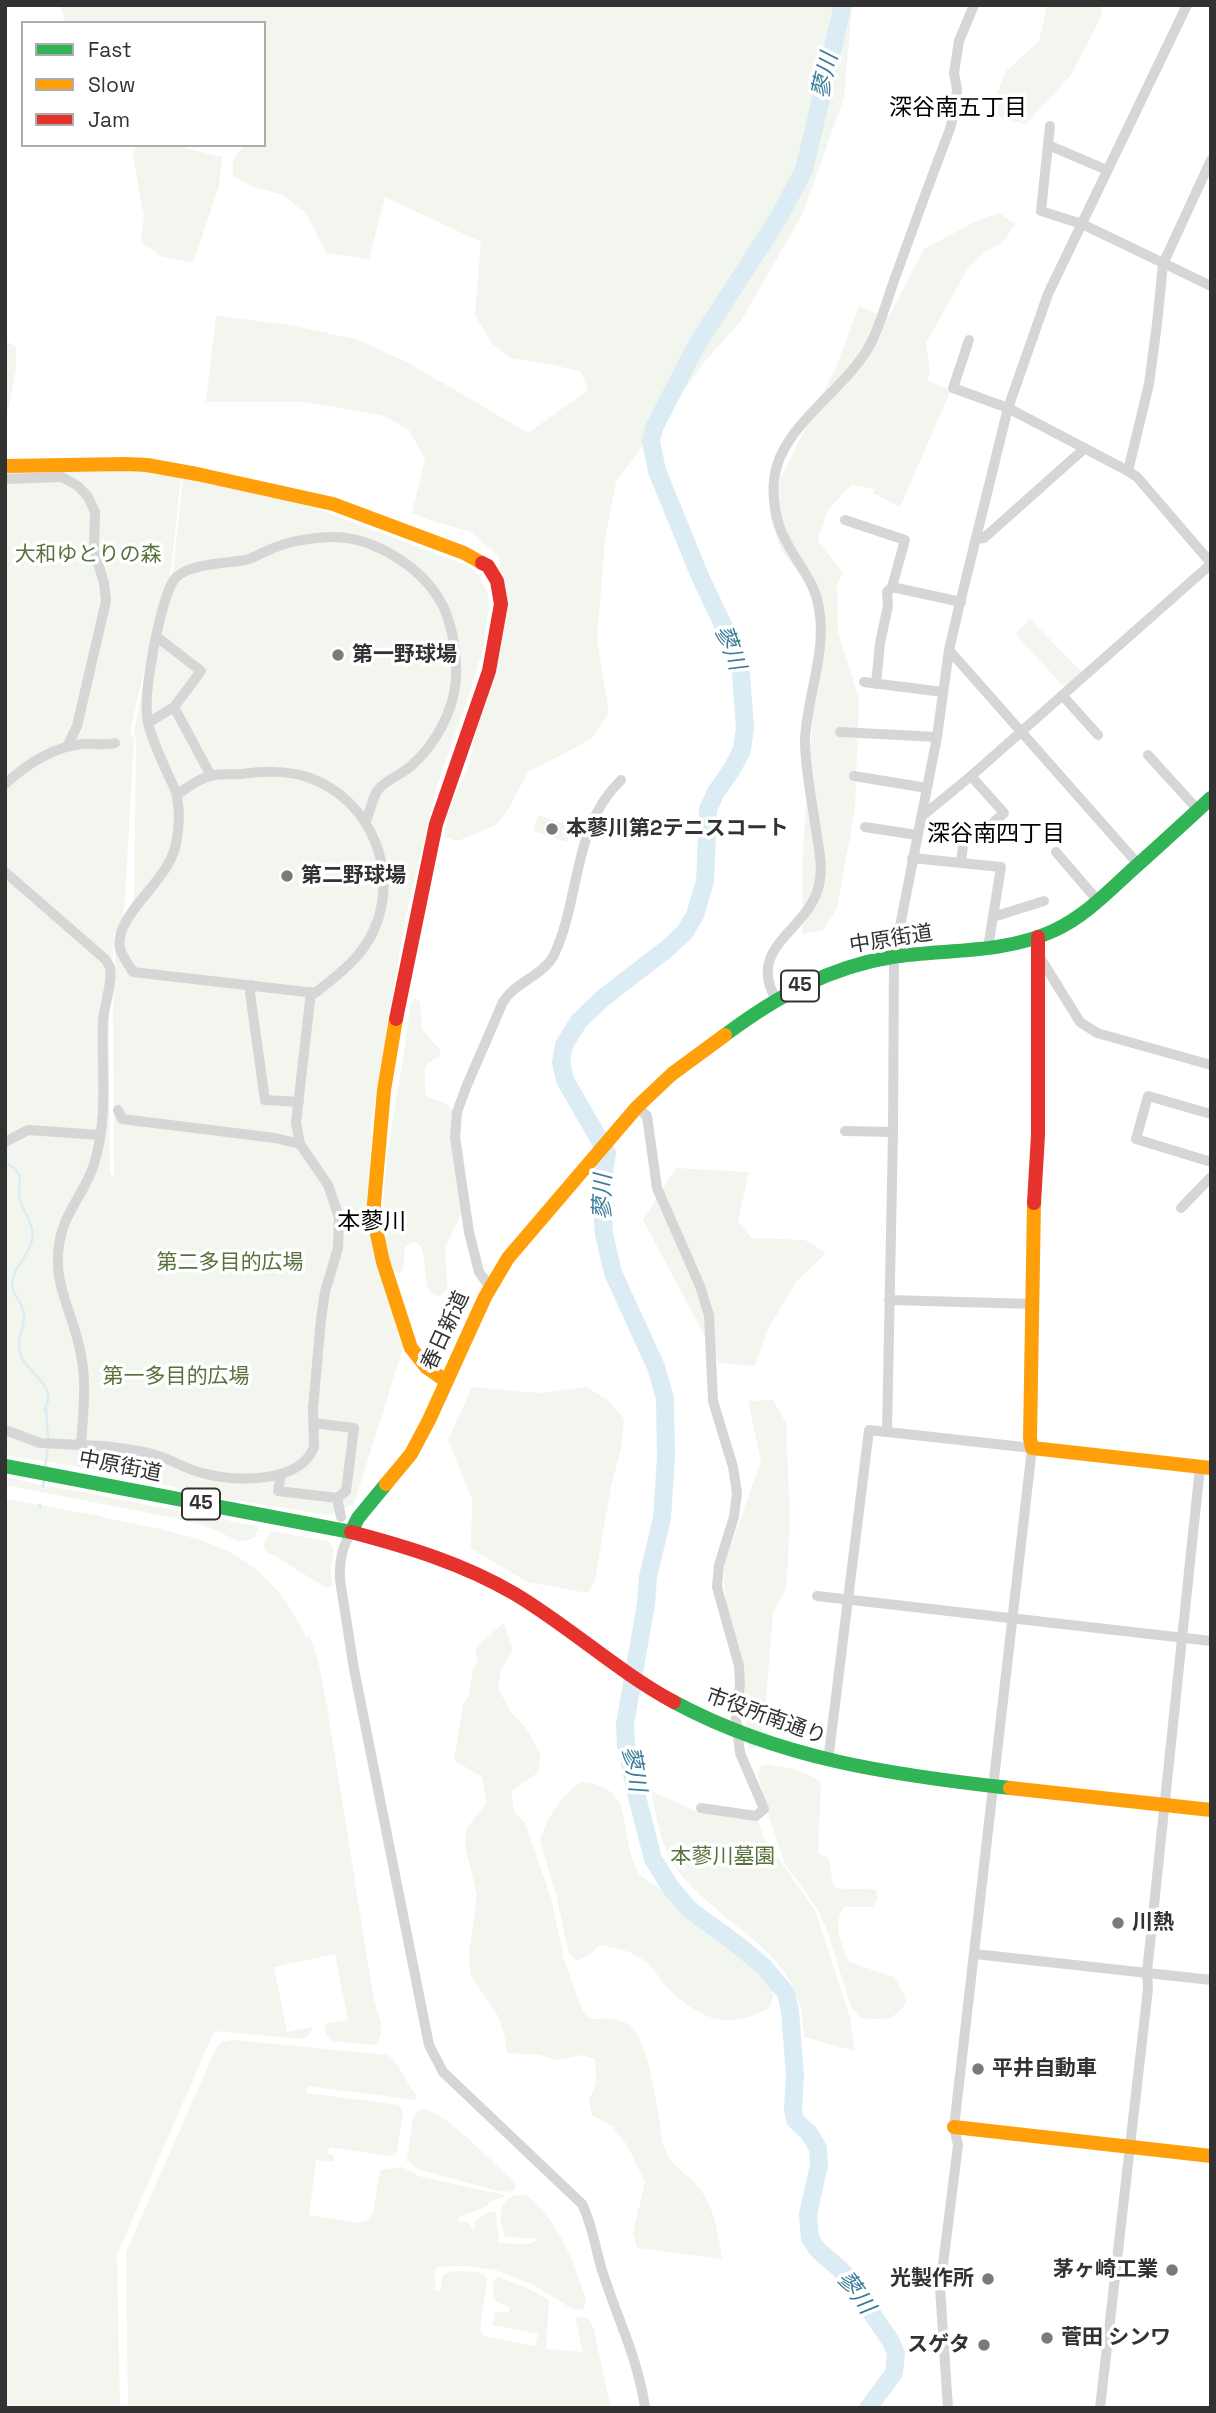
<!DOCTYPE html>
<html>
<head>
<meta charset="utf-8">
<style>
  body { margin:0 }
  #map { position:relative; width:1216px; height:2413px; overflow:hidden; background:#fff; font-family:"Space Grotesk",sans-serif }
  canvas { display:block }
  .frame { position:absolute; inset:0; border:7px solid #323232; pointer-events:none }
  .legend { position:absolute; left:21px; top:21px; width:245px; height:126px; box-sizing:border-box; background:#fff; border:2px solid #adadad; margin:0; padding:9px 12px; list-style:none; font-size:21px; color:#323232 }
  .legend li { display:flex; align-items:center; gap:14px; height:35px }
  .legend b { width:35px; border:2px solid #adadad }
</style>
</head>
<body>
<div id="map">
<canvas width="1216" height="2413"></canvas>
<div class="frame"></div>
<ul class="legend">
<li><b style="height:9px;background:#30b455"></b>Fast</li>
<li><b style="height:9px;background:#ff9f0a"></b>Slow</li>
<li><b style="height:9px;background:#e5322d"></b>Jam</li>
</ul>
</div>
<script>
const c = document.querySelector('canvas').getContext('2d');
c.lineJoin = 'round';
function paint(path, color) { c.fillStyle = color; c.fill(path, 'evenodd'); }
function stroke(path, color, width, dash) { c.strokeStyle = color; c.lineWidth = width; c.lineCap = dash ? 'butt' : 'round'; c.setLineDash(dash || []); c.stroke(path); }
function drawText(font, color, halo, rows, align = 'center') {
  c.font = font + ' "Space Grotesk","Noto Sans JP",sans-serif'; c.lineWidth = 7; c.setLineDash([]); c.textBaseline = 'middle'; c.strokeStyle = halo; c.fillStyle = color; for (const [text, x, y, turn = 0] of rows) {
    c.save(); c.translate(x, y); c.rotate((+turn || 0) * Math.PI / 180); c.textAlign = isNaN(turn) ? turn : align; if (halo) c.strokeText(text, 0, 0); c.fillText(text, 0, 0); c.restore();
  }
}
const green = new Path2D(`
  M60,5H852L844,98L803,213L741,321L706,360L616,482L605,540L597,639L609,713L590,740L528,772L509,808L496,825L458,841L444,837L447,814L470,763L502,578L498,556L471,532L435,522L412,513L425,459L409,430L384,416L307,402H206L216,316L283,324L356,339L407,362L528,433L588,390L581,372L550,364L510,358L492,344L475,315L481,242L385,197L369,259L326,253L306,213L281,194L253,187L233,176V161L244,145H264V23H66Z
  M1047,5H1101L1102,15L1071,75L1026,124L1000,118L992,105L1006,71L1039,41Z
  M140,145H173L222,157L219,186L193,263L160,256L141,242L144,216L132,152Z
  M999,213L1016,224L1002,243L985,252L968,268L926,343L930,372L927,380L951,390L900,507L873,493L875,489L851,485L828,510L817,540L843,573L837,584L838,633L859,698L855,808L837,909L823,930L802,934L803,847L819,631L807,582L781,550L770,517L775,490L836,367L859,306L888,318L924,249L976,221Z
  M5,341L16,346V370L5,425Z
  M115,468L155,471L181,477L170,579L161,600L172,579L183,478L309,506L469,566L480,577L488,594L489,608L483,648L470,692L437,786L405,920L371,1124L369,1216L404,1345L354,1504L328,1515L233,1500L92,1469L5,1455V471L27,473ZM157,613L134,732L136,740L134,899L116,934L113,1007L114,1178L110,1173L109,1012L114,935L123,917L125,898L134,738L130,733Z
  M1030,619L1083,673L1066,689L1015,634Z
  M538,815L572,826L567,842L533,831Z
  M415,998L420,1002L422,1029L440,1050V1056L428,1063L425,1069V1094C431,1103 445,1098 451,1109C465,1135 469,1189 460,1216C457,1226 449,1236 446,1246C444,1253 448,1278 447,1289L438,1297C435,1295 431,1293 429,1290C422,1280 430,1226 405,1247L403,1270L399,1273L393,1271C372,1224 391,1134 399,1083C404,1057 407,1030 411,1003Z
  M676,1168L749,1172L738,1222L752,1238L805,1240L826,1253L796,1282L767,1331L755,1366L719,1363L643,1220Z
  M472,1387L539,1393L586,1387L608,1400L624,1419L621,1449L611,1486L595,1581L588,1593L527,1582L471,1548L472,1499L448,1440Z
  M773,1400L786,1423L790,1520L788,1561L786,1589L773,1612L764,1725L755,1748L749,1749L743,1689L726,1601L724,1580L725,1562L761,1461L748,1401Z
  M5,1476L40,1485L79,1491L251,1525L257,1526L258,1529L255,1537L250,1540L239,1541L203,1525L174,1518L5,1485Z
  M5,1499C46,1506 86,1513 126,1522C211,1539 266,1552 306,1637H310L318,1660L327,1706L374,2001C378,2015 388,2035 374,2045L332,2041L326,2035L324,2024L348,2020L335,1954L274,1967L287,2032L313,2027L308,2036L303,2039L214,2031L117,2255L120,2408H5Z
  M271,1531L327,1541C338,1550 332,1556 331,1568C331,1574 332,1580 332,1586L327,1588L266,1551L263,1546Z
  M504,1622L513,1651L501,1669L498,1688L511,1712L529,1732L540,1754L539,1772L511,1791L514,1811L525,1823L551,1898L564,1959L582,2010L590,2019C605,2019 624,2016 634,2030C648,2048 654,2090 658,2112C660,2122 660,2133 663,2144C673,2172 684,2168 699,2188C715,2207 718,2235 722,2259L637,2248L633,2233L645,2182L627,2145L612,2126L592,2115L589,2101L596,2083L595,2059L582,2055L557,2060L539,2055L507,2053L505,2037L498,2016L471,1976L469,1955L477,1895L465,1846L466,1829L487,1802L482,1777L454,1760L463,1705L469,1696L473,1669L477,1665L476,1648Z
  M768,1764C785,1768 808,1770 821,1783L818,1854L828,1857C833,1869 828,1874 836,1888C850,1891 863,1887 876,1890L878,1900L872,1907H845C831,1922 842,1946 849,1962L894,1977L904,1994L906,2003C892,2023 883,2019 862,2018L851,2007L826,1927L816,1907L784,1862L767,1811L758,1776L760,1766Z
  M581,1782C634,1788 619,1820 633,1860C636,1868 637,1874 644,1878C671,1898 772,1959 773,1993C774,1997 770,2004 769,2008C729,2031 698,2019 667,1987C659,1980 655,1968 646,1962C633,1951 616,1948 600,1945L589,1955L577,1961L569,1954L557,1898L540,1840C549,1816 559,1797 581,1782Z
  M651,1791L698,1812L706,1809L757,1817L763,1836L816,1912L850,2018L855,2051L804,2037C803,2026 803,2015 800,2005C783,1940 701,1915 670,1858C659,1838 656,1812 651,1791Z
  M232,2040L388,2055C400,2064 406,2084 417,2096L416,2100L307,2086V2093L399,2105L403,2112L397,2151L389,2156L329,2147L328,2154L333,2155L334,2162L316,2160L309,2215L359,2223L368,2220L373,2213L380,2170L403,2167L418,2176L504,2195L505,2196L489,2202L488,2206L459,2217L458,2221L469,2223L471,2229L475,2228L474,2222L488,2212H493L496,2214L499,2243L530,2244L539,2239L505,2237C497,2217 498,2192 526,2195C560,2223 573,2260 586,2300L584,2309L578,2310L571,2308L534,2285L495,2270L465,2266L436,2267L434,2277L436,2278L435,2290L440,2291L443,2275C454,2268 470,2272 484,2273L487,2279L480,2330L484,2336L535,2346L538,2334L492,2325L495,2312H509L510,2307L495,2301L492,2282L499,2277L531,2290L549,2300L546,2349L583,2352L575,2316L588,2318L593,2327L611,2408H128L126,2252L216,2048L222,2042Z
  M422,2109C445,2110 497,2167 516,2184L515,2190L506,2192L494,2190L418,2169L407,2160L413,2119L415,2114Z`);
const stream = new Path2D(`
  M5,1163C10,1166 15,1167 18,1173C22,1180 19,1186 19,1194C20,1210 36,1223 32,1240C29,1255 13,1268 12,1284C12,1295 23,1303 24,1314C25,1329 15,1340 21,1356C28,1375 59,1384 44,1411
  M46,1407L48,1439
  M45,1467L48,1446
  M43,1487L44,1480
  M40,1507V1504`);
const river = new Path2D(`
  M843,5L804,170L778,219L696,346L654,428L651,441L657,471L699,574L731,642L741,674L745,728L742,750L732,769L716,792L708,809L705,881L695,915L685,932L668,948L603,998L579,1021L564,1045L561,1062L565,1080L607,1153L601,1192L604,1234L613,1273L656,1367L665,1398L666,1458L662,1518L648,1577L646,1604L625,1724L626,1744L635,1789L653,1859L671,1888L690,1910L734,1942L764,1967L786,1993L790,2011L795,2075L793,2109L795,2120L809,2133L818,2148L819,2165L808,2214L810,2238L817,2249L842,2271L851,2283L890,2340L896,2353L894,2373L868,2408`);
const street = new Path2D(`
  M1050,126L1041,211L1082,224L1211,286
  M1048,145L1107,170
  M969,340L953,388L1008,408L1128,471L1137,477L1211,563
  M1128,471L1149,384L1157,324L1163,264L1211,160
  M5,479L62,477L78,486L88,497L95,512L94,550L104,583L106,601L77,726L67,747
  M845,520L905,540L892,587L961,602
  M976,539L984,538L1085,448
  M949,650L1138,864
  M864,682L943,692
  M876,684L880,643L888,606L887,592L892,587
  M1062,695L1098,735
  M174,707L211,776
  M148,723L174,707L201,671L157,637
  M840,732L937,737
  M1148,755L1198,810
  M854,776L927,788
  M5,784C27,764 52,747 82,744C93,743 104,746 115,743
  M177,795C186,788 198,780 209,776C219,773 231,775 241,774C265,771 287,770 310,778C371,800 401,873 373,932C360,959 338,975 315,993L133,972C129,965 122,956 120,949C113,915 169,882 176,844C179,829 180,812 177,797C176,789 170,780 167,772C160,757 152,739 148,723C142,696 159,609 172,583C182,563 225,564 245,560C254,558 260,553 269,550C288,541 310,538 331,537C373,536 424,568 443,606C453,627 457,656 456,679C454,711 435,745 411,766C401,775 385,780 377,791C372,800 370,811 366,821
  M921,817L971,776L1211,564
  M865,827L917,835
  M1056,852L1098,901
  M912,858L1001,867L988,948
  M961,863L965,827L986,829L1004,813L971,776
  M5,872L105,959C106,961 110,966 110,968C113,982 104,1006 103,1021C101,1069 109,1117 94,1164C87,1188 69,1207 62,1231C48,1282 73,1308 81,1355C87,1384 83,1416 81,1445L40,1443L5,1430
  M993,917L1044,901
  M1039,956L1080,1022L1097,1033L1211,1065
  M251,985L250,993L265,1100L299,1102
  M776,999C746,948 805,932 818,889C824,869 819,850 816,830C812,800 805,770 805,740C807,696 827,652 819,608C815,580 795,562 784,537C776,522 772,498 774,480C779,426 847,390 871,343C881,323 887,300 895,278C913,228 931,178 950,129L955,108L957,89L954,73L959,41L974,5
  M637,1107L647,1116L657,1188L700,1286L709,1315L713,1401L733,1467L737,1493L734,1517L719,1565L717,1587L739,1666L740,1684L736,1719L740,1753L764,1809L756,1816L701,1808
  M118,1110L122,1119L275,1138L300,1144
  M1211,1114L1148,1096L1136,1139L1211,1162
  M845,1131L893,1132
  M5,1142L28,1130L100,1135
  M1181,1208L1211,1177
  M490,1287L479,1272L469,1232L455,1138L457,1112L467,1085L503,1002C515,982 543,976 554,955C581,897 572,827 621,780
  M889,1300L1033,1304
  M887,1432L893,1132L894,957L937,737L949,650L959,607L1008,408L1048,294L1187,5
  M81,1445C106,1446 132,1448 156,1455C172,1460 186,1469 202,1473C234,1482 300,1484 314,1447L313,1408L321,1319L325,1292L338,1248L339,1217L328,1185L300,1144L296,1123L311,992
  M281,1474L278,1491L337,1498L346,1491L354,1428L313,1423
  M337,1498L341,1517
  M351,1532C342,1548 339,1561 340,1580L354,1669L429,2045L443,2072L582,2204C592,2224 595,2246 601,2267C616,2316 638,2357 645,2408
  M817,1596L1211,1641
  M828,1761L869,1430L1032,1448L954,2127L958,2145L940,2288L948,2408
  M975,1954L1211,1980
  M1100,2408L1148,1989L1147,1972L1200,1467`);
const fast = new Path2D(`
  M725,1035C776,997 829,967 892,957C945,949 1003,954 1053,931C1084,917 1108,892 1133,869C1159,846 1185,822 1211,798
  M5,1466L351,1532L358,1518L386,1484
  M674,1702C780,1759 892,1775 1010,1788`);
const slow = new Path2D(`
  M5,466L126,464L147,465L197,474L333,504L464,553L482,563
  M396,1019L384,1090L373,1215L383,1262L411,1348L426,1367L446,1381
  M1034,1203L1030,1438L1032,1448L1211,1468
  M386,1484L411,1454L429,1420L485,1297L508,1258L637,1107L672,1074L725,1035
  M1010,1788L1211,1810
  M954,2127L1211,2156`);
const jam = new Path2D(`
  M396,1019L436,824L489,671L501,604L497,581L488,566L482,563
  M1034,1203L1038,1135V937
  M351,1532C408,1547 464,1564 515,1594C570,1627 617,1671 674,1702`);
const markers = [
  [338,655,7,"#7a7a7a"],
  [552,829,7,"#7a7a7a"],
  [287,876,7,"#7a7a7a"],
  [1118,1923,7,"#7a7a7a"],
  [978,2069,7,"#7a7a7a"],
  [1172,2270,7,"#7a7a7a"],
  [988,2279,7,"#7a7a7a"],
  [1047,2338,7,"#7a7a7a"],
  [984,2345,7,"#7a7a7a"]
];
const shields = [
  [800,986,38],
  [201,1504,38]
];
const shieldNames = [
  ["45",800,986],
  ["45",201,1504]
];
const parkNames = [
  ["大和ゆとりの森",88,555],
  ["第二多目的広場",230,1263],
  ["第一多目的広場",176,1377],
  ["本蓼川墓園",723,1857]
];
const poiNames = [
  ["第一野球場",352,655],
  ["本蓼川第2テニスコート",566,829],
  ["第二野球場",301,876],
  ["川熱",1132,1923],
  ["平井自動車",992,2069],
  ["茅ヶ崎工業",1158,2270,"right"],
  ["光製作所",974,2279,"right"],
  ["菅田 シンワ",1061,2338],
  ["スゲタ",970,2345,"right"]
];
const streetNames = [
  ["中原街道",891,940,-9],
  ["春日新道",446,1331,-65],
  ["中原街道",120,1467,11],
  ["市役所南通り",766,1717,20]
];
const waterNames = [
  ["蓼川",826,76,-77],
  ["蓼川",729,648,69],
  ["蓼川",604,1197,-89],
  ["蓼川",633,1769,80],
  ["蓼川",855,2293,54]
];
const neighbourhoodNames = [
  ["深谷南五丁目",958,109],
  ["深谷南四丁目",996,835],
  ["本蓼川",372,1223]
];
paint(green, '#f3f6ee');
stroke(stream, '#dbecf4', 2.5);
stroke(river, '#dbecf4', 18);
stroke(street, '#d6d6d6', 10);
stroke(fast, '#30b455', 14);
stroke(slow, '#ff9f0a', 14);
stroke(jam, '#e5322d', 14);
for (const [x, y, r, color] of markers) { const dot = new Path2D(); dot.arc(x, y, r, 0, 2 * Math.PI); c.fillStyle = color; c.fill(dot); stroke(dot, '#fff', 2.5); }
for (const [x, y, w] of shields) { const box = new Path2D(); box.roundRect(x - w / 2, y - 15.5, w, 31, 5); c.fillStyle = '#fff'; c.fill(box); stroke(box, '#323232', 2); }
drawText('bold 19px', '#323232', null, shieldNames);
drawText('21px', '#59713c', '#fff', parkNames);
drawText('bold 21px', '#323232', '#fff', poiNames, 'left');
drawText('21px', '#323232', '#fff', streetNames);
drawText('italic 23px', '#3a7c9a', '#fff', waterNames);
drawText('23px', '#000', '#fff', neighbourhoodNames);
</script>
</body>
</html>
